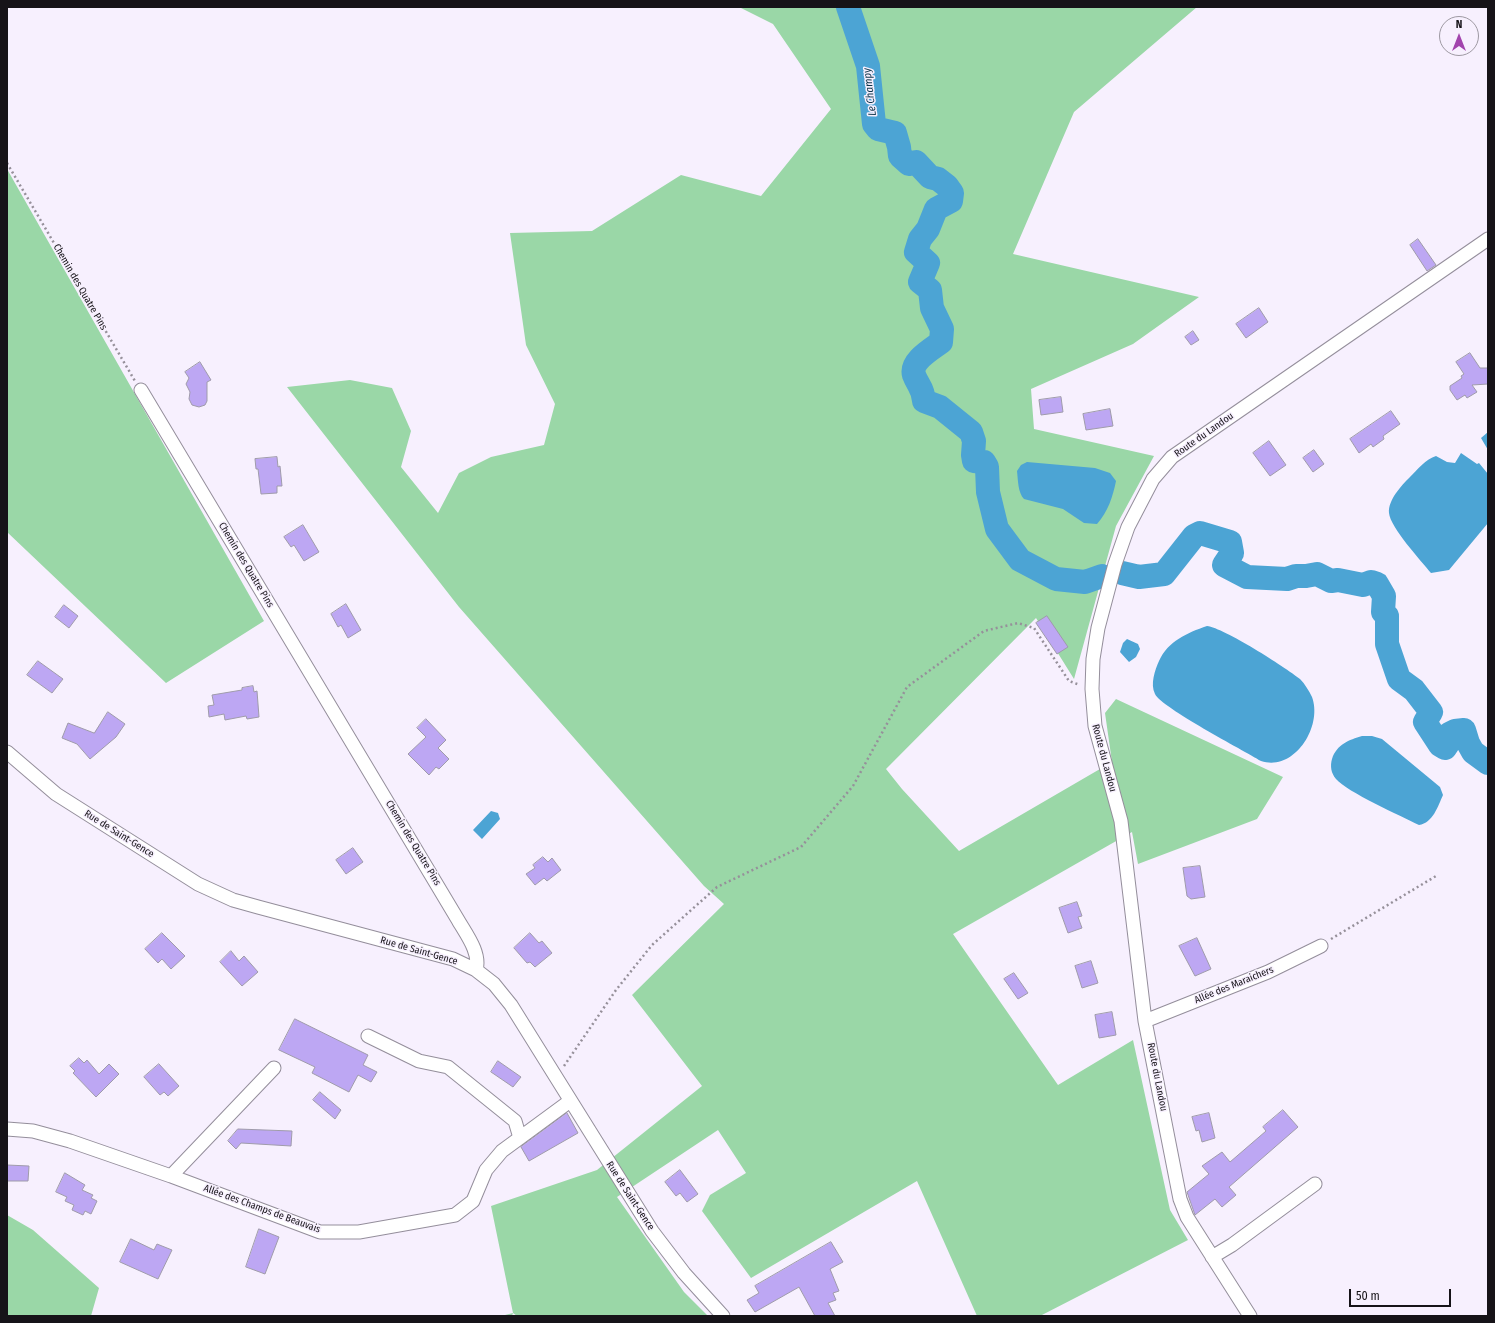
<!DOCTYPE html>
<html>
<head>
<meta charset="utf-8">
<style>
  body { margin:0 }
  #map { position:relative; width:1495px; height:1323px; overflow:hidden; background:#f7f0fe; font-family:"Fira Sans Condensed",sans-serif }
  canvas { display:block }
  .frame { position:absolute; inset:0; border:8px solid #161318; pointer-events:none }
  .north { position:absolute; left:1439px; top:16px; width:40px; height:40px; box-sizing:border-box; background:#f7f0fe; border:1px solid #9d98a2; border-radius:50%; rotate:0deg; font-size:11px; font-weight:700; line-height:16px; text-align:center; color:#161318 }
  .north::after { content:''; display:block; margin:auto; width:14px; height:18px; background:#a244ad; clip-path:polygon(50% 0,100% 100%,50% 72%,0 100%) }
  .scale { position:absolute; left:1349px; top:1289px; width:102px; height:18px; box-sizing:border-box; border:2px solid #161318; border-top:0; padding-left:5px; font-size:12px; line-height:14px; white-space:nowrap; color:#161318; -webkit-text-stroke:3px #f7f0fe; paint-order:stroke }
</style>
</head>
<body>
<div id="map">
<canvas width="1495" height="1323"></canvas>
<div class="frame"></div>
<div class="north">N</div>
<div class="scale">50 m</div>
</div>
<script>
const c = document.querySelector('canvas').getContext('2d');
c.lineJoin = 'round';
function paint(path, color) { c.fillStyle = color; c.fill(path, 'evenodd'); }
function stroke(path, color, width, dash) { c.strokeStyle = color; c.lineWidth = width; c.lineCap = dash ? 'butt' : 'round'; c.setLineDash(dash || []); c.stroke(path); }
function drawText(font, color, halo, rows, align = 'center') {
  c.font = font + ' "Fira Sans Condensed",sans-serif'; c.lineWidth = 3; c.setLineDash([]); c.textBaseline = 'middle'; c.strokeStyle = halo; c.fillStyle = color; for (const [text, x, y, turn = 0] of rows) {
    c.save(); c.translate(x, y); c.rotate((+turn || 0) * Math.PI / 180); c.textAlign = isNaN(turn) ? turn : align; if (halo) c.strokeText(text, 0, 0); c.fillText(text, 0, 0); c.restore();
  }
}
const green = new Path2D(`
  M739,7H1197L1074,112L1013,254L1199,297L1133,344L1031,389L1034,429L1154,456L1116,526L1074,679L1036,618L886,769L902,789L959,851L1112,762L1105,713L1116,699L1283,777L1257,819L1138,864L1132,832L953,934L1058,1085L1133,1040L1170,1210L1188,1240L1040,1316H977L917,1181L751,1278L702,1211L710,1195L746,1173L718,1130L617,1197L684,1292L708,1316H517L513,1313L512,1316H501L513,1313L491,1206L597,1170L702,1086L632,995L724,904L704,886L459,607L287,387L350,380L392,388L411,431L401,467L438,513L459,473L491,457L544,445L555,404L526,345L510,233L592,231L681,175L761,196L831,109L773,24Z
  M7,169L264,621L166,683L7,532Z
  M7,1215L33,1230L99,1288L91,1316H7Z`);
const water = new Path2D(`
  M1488,432V450L1481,438Z
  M1461,453L1477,464L1479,463L1488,474V523L1449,570L1431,573C1422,562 1390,527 1389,513C1388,500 1401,486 1410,477C1417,470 1426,459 1436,456L1447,462L1455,463Z
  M1027,462L1095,468L1110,473L1116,481C1113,496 1108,512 1097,524L1084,523L1063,509L1024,499C1018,493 1018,480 1017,471L1021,465Z
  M1207,626C1224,628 1285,667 1300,679C1305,684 1309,691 1312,697C1323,727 1294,772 1261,761C1243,750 1162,708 1155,694C1150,684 1155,670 1159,661C1168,641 1187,633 1207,626Z
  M1127,639L1138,644L1140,649L1136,657L1129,662L1120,652L1123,643Z
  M1362,736H1372L1382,739L1440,787L1443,795C1438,806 1433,823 1419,825C1401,816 1347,792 1336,779C1331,773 1330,766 1332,759C1337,744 1349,740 1362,736Z
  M491,811L498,813L500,819L482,839L473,830Z`);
const river = new Path2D(`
  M848,7L868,66L874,124L878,129L895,133L899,147L900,156L909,164L916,162L930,177L938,179L947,186L952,193L951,201L936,209L928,229L920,239L916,252L928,263L920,282L930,290L932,308L942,329L941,342C932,349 910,361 914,375C918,386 923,387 924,401L940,407L971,432L974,441L973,455L974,461L984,462L987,467L988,492L997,529L1020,560L1056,579L1085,582L1102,576
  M1122,573L1139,577L1164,574L1194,536L1200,533L1230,542L1232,553L1224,565L1247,577L1287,579L1296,576H1306L1317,574L1331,581L1338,580L1363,585L1371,582L1377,584L1384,596L1383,612L1387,616V644L1399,679L1414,690L1431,712L1425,722L1440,745L1445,748L1449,742V734L1455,731L1464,730L1468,743L1473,752L1488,763`);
const building = new Path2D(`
  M1418,239L1436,265L1427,271L1410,245Z
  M1259,308L1268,322L1246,338L1236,324Z
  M1193,331L1199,340L1191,345L1185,337Z
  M1470,353L1480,368H1488V384L1472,385L1477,392L1467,398L1465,395L1457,400L1450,390V386L1462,378L1461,376L1464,374L1456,362Z
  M200,362L211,380L207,382V401L205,405L199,407L192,405L189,399L190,392L186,384L189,378L185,372Z
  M1061,397L1063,412L1041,415L1039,400Z
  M1110,409L1113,426L1086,430L1083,414Z
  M1391,411L1400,424L1383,436L1384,439L1373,447L1371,444L1359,453L1350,439Z
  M1269,441L1286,465L1270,476L1253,453Z
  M1314,450L1324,464L1313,472L1303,458Z
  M277,457L278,467L280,466L282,486H277V493L261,494L258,469H256L255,459Z
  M303,525L319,552L304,561L294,545L291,547L284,537Z
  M346,604L361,630L348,638L341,625L338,627L331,614Z
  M64,605L78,616L69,628L55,617Z
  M1047,616L1068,647L1057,654L1036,623Z
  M38,661L63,679L52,693L27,675Z
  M253,686L254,692L257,691L259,717L247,719L246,716L225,720L224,714L209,717L208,706L214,705L212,695L242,690V688Z
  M108,712L125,724L116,737L90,759L77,744L62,738L68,723L94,733Z
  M426,719L446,740L438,748L449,759L439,769L436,767L429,775L408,754L426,737L417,728Z
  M353,848L363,862L346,874L336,860Z
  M543,857L548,862L552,858L561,870L547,881L544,878L535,885L526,874L535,868L533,865Z
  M1200,866L1205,897L1191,899L1187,896L1183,868Z
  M1077,902L1082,916L1078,917L1082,928L1068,933L1059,908Z
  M162,933L185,956L171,969L162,959L158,963L145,949Z
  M530,933L539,943L542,941L552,953L535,967L530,962L527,963L514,948Z
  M1197,938L1211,969L1195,976L1179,946Z
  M231,951L239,961L244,956L258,972L242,986L220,962Z
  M1091,961L1098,983L1082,988L1075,966Z
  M1014,973L1028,993L1018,999L1004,979Z
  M1112,1012L1116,1035L1099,1038L1095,1015Z
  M295,1019L368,1055L363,1065L377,1072L371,1082L358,1075L349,1092L312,1073L315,1067L279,1050Z
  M79,1058L84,1063L87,1060L99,1074L109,1064L119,1074L96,1097L73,1073L75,1071L70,1066Z
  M498,1061L521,1077L513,1087L491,1072Z
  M159,1064L179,1086L168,1096L164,1092L160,1095L144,1077Z
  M320,1092L341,1110L335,1119L313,1100Z
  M1283,1110L1298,1127L1229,1187L1236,1195L1222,1207L1215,1199L1195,1215L1187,1192L1209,1174L1202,1166L1222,1152L1230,1162L1266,1131L1263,1127Z
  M567,1113L578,1133L529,1161L521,1147Z
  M1209,1113L1215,1138L1202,1142L1199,1130L1196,1131L1192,1117Z
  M238,1129L292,1131L291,1146L241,1143L236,1149L228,1141Z
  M7,1165L29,1166L28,1181H7Z
  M680,1170L698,1194L687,1202L680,1193L676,1196L665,1182Z
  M65,1173L85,1185L82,1190L93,1195L91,1198L97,1201L91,1214L85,1211L83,1215L72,1210L74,1205L65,1201L67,1197L56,1192Z
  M259,1229L279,1237L265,1274L246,1267Z
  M131,1239L154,1250L157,1244L172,1250L158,1279L120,1262Z
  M831,1242L843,1262L830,1269L839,1291L833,1293L836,1300L828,1303L835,1316H815L799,1287L755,1312L747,1300L759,1293L755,1286Z`);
const path = new Path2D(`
  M7,163L135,381
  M1331,939L1436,876
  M564,1066L616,990L652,945L717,887L801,847L853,786L907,687L984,631L1018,623L1034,628L1069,681L1080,685`);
const minor = new Path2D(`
  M141,390L458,920C466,934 481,953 476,970
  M7,752L56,794L198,884L233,900L258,907L453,959L476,970L494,984L511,1005L652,1231L684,1273L723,1316
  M1145,1021L1268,972L1321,946
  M368,1036L419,1061L448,1067L515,1121L520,1138
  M7,1129L33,1131L70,1141L171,1176L320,1232H359L455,1215L473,1201L486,1170L502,1151L570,1101
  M171,1176L274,1068
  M1212,1257L1232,1245L1315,1184
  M1250,1316L1187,1217L1180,1199L1145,1021L1121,821L1095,726L1092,689L1093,659L1098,628L1115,564L1128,527L1153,479L1172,457L1488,239`);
const streetNames = [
  ["Chemin des Quatre Pins",80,287,60],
  ["Route du Landou",1204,435,-35],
  ["Chemin des Quatre Pins",246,565,59],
  ["Route du Landou",1104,758,75],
  ["Rue de Saint-Gence",119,834,32],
  ["Chemin des Quatre Pins",413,843,59],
  ["Rue de Saint-Gence",419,951,16],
  ["Allée des Maraichers",1234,985,-22],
  ["Route du Landou",1157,1077,79],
  ["Rue de Saint-Gence",630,1196,57],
  ["Allée des Champs de Beauvais",262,1209,20]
];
const waterNames = [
  ["Le Champy",870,92,-97]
];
paint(green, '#9ad7a7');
paint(water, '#4ca4d4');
stroke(river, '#4ca4d4', 24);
paint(building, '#bda7f3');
stroke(building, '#9f9baa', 1);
stroke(minor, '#948e9b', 15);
stroke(path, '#96909a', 2.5, [2, 3]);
stroke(minor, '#fff', 13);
drawText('10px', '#161318', '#f7f0fe', streetNames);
drawText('italic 11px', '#0e3549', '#f7f0fe', waterNames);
</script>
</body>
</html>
